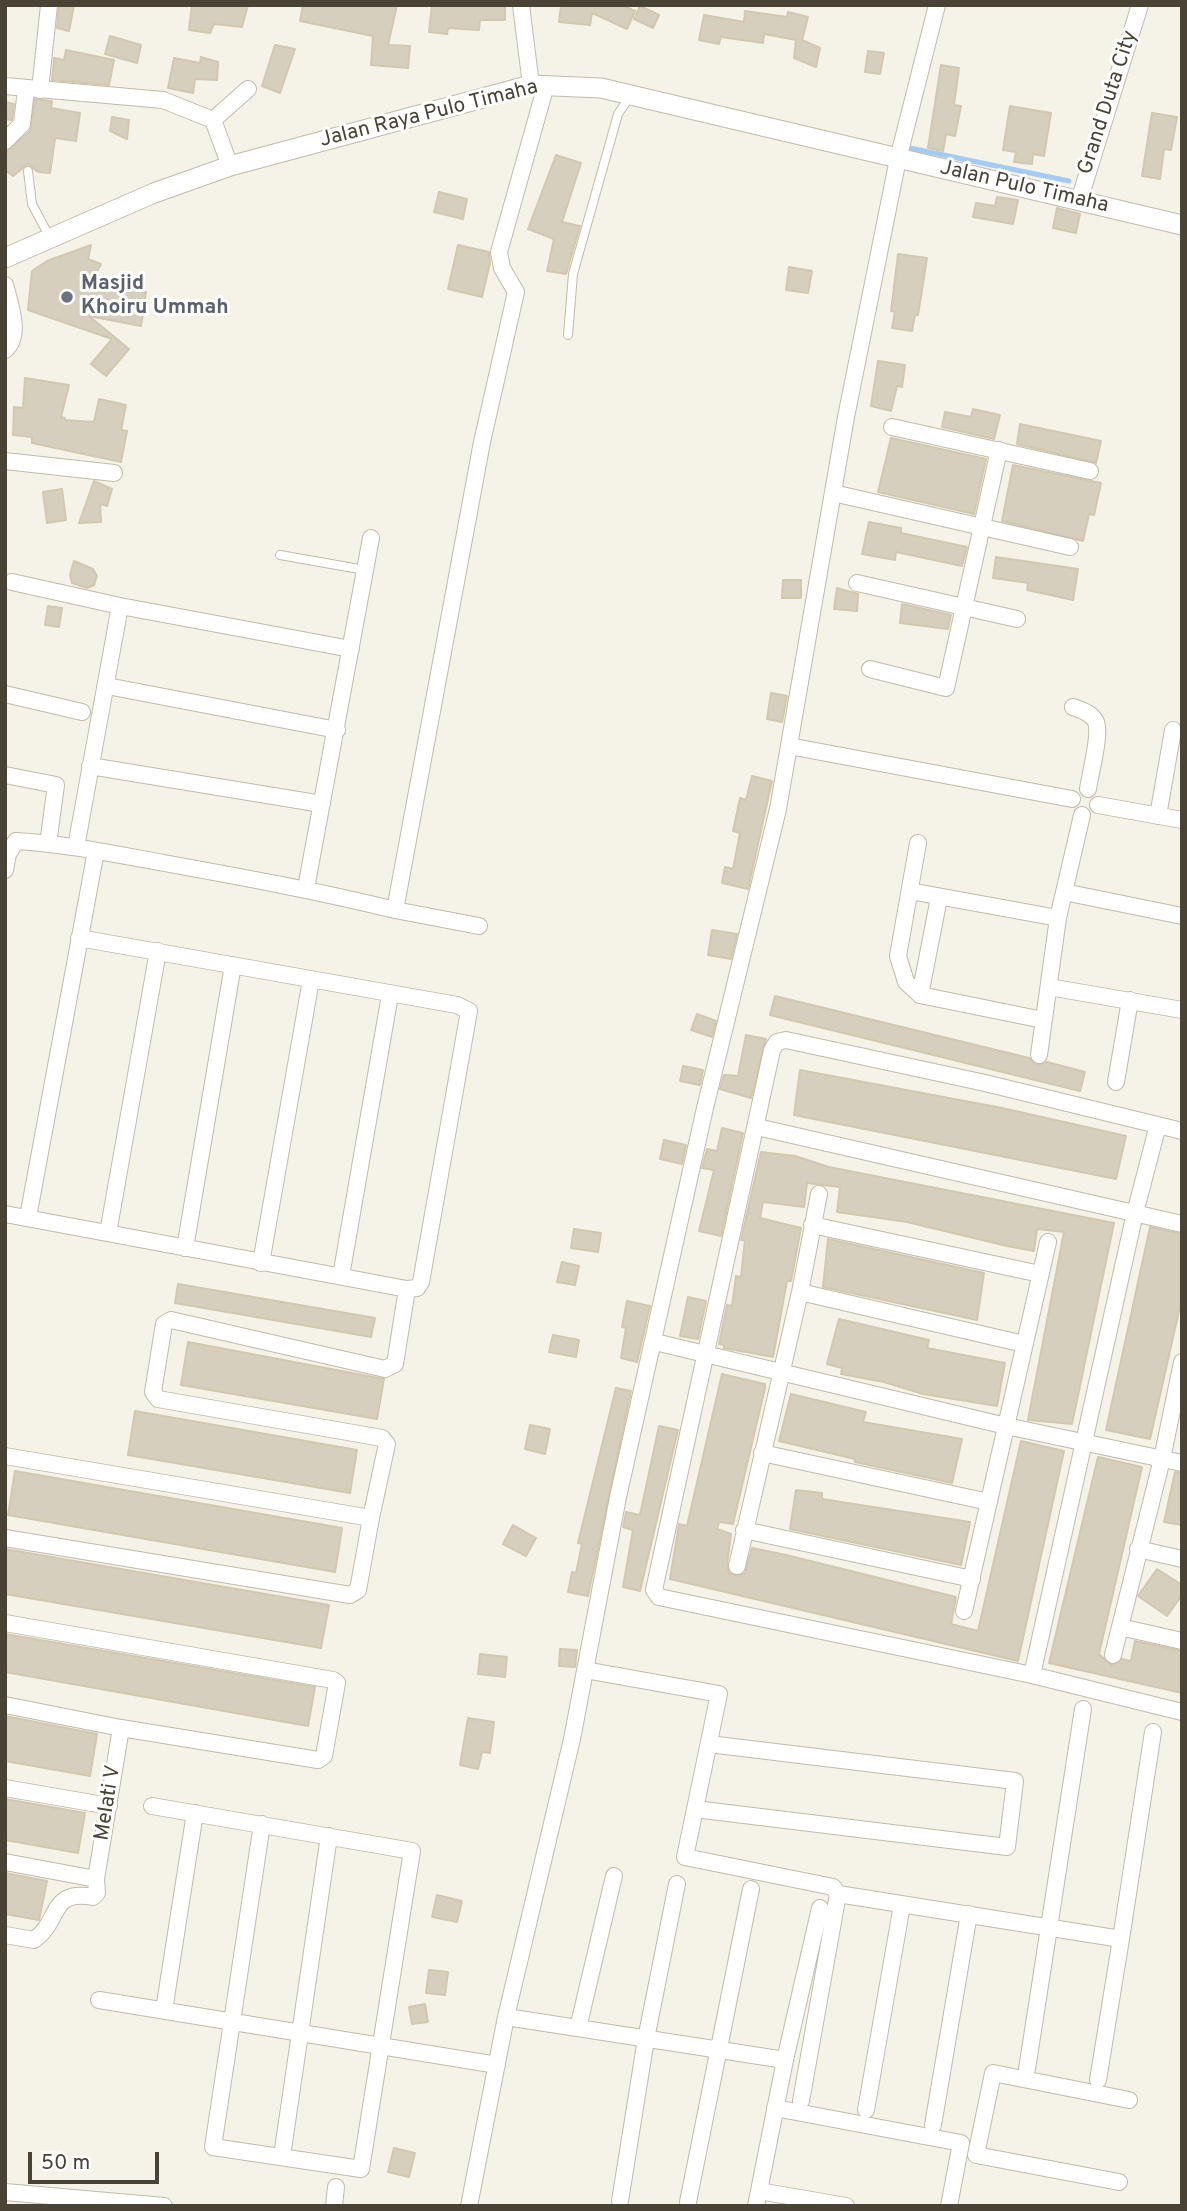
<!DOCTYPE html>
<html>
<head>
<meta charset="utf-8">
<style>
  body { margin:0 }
  #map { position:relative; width:1187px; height:2211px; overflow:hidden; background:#f5f2e8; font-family:Overpass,sans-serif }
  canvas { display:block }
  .frame { position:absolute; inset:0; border:7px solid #494336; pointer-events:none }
  .scale { position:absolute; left:28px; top:2152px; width:131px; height:32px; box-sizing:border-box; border:4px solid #494336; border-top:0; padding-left:9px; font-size:21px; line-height:24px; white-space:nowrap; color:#494336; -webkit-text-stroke:5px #fff; paint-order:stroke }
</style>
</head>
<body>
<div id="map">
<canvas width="1187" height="2211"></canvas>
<div class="frame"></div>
<div class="scale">50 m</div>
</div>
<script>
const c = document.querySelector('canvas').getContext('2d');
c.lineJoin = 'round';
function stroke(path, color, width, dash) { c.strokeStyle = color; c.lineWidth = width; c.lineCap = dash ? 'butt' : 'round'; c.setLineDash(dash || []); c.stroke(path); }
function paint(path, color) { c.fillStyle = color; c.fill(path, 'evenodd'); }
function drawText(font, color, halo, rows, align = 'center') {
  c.font = font + ' Overpass,sans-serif'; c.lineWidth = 6; c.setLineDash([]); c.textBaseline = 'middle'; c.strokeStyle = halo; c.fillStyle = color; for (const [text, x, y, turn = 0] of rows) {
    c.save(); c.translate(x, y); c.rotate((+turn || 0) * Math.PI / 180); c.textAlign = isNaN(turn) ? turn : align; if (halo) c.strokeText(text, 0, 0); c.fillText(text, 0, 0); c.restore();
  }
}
const stream = new Path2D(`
  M905,147L1069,181`);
const building = new Path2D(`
  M59,5H74L69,31L57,28Z
  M192,5H248L242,27L214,24L210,33L189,30Z
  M303,5H397L388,45L410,46L408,68L371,65L373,36L300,21Z
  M432,5H505V20H480L479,30L448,28L447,34L429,32Z
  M561,5H622L635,11L627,29L592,13L590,25L559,22Z
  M640,6L659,15L653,28L634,19Z
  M745,11L787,17L788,12L808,17L802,40L820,48L816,67L794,58L796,40L764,34L763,43L721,37L719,44L699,40L704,15L744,22Z
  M110,36L141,45L137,63L105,54Z
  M275,45L295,49L280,93L262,86Z
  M66,50L114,60L109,85L52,80L54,58L64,60Z
  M868,51L884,53L880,74L865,72Z
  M201,57L218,62L217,80L195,79L193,93L168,88L174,58L200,63Z
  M941,65L959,68L954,105L961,106L955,136L946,134L943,151L928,148Z
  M35,99L52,101L51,108L80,113L76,141L55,138L50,173L38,172L28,164L13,176L5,170V153L30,131Z
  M5,102L14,104L12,120L5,119Z
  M1010,106L1051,113L1044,156L1033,154L1032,164L1014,162L1016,152L1003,150Z
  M1152,113L1177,117L1171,150L1164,149L1160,179L1142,176Z
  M112,117L129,120L127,139L110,131Z
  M556,155L581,163L562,222L580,226L566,274L547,271L554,239L528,229Z
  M439,192L467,199L463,219L434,212Z
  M997,197L1018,200L1013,224L973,217L976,203L995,206Z
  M1057,208L1080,214L1076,233L1053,228Z
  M91,245L88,259L101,264L94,277L108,283L106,289L146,292L141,326L89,316L129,349L106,376L91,364L112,339L28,310L32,271L47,261Z
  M458,245L489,252L490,263L482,297L448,289Z
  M898,254L927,258L918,315H915L912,331L892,328L895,312L891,311Z
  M789,267L812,271L808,293L786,290Z
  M878,361L905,365L902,387L897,386L891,411L871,406Z
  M25,378L69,385L61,417L65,418V420L94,422L99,399L126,405L121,430L127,431L121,462L32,443V437L13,435L14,407L23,408Z
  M973,409L1000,415L994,439L942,427L945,412L971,417Z
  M1020,424L1101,441L1096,463L1017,444Z
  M891,438L986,459L974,514L878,492Z
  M1013,465L1101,483L1094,515L1089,514L1083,541L1002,521Z
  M94,481L112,489L107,506L100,504L101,522L79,523Z
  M62,489L66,520L47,523L43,492Z
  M869,522L901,528V533L967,547L962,566L896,552L895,560L862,554Z
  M996,557L1078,569L1073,600L1027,590L1028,583L993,578Z
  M74,561L93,569L97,576L94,585L87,588L72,583L70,575Z
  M783,580H801V598H782Z
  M837,588L858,594L857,611L834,609Z
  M902,604L951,615L948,629L900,623Z
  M48,606L62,608L59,627L45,625Z
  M771,693L787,696L782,722L767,719Z
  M752,776L772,781L748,889L722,883L725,867L733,869L740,833L733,831L740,798L746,800Z
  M712,930L737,934L731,959L708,955Z
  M775,996L1029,1058L1037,1065L1047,1062L1085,1072L1080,1091L770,1015Z
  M697,1014L716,1021L712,1037L691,1030Z
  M746,1035L766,1039L751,1098L720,1089L724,1075L738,1076Z
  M683,1066L703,1070L700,1085L680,1081Z
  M800,1070L1002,1108L1126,1136L1116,1179L794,1115Z
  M722,1128L743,1133L721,1236L699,1231L714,1170L702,1168L707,1149L717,1151Z
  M664,1140L686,1145L682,1164L660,1159Z
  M761,1152L795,1156L829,1167L1114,1223L1072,1424L1028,1420L1064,1232L1037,1229L1034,1251L1007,1246L907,1222L837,1212L840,1187L807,1183L804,1207L763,1202L760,1218L801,1228L791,1281H787L773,1357L724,1348V1345L719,1344L727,1305L732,1306L736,1276L741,1277L745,1240H741Z
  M1150,1227L1182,1234V1298L1150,1439L1106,1430Z
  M574,1229L601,1233L598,1252L571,1248Z
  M828,1239L984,1273L977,1320L823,1287Z
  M562,1262L579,1266L575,1285L557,1282Z
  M178,1284L375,1318L371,1337L175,1303Z
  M688,1297L706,1301L698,1339L680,1336Z
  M627,1301L650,1306L637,1362L621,1358L626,1328L622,1327Z
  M839,1319L929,1340L927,1348L1005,1363L997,1406L923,1394L884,1382L841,1374L842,1368L827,1364Z
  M553,1335L579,1340L576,1357L549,1352Z
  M188,1342L384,1379L377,1419L181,1385Z
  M722,1374L765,1384V1388L733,1524L719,1522L717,1529L731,1534L727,1564L729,1573L739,1576L745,1573L752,1548L786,1555L956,1597L951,1624L978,1631L1021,1441L1064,1451L1018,1661L670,1579L679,1524L687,1526Z
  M616,1388L631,1391L588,1596L568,1592L572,1572L576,1573L582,1544L578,1543Z
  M791,1394L866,1412L863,1422L962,1439L952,1483L855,1462V1459L779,1441Z
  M135,1411L357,1450L350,1493L128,1455Z
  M530,1425L550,1429L545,1454L525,1449Z
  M659,1426L678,1430L640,1591L623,1587L633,1530L623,1527L626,1512L640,1515Z
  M1098,1457L1142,1467L1099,1654L1111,1665L1122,1659L1131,1661L1135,1641L1182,1651V1693L1049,1663Z
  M15,1471L342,1528L335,1572L8,1515Z
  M1175,1472L1182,1473V1525L1164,1522Z
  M796,1490L822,1493V1499L970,1522L961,1565L790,1529Z
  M513,1525L536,1538L526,1556L503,1544Z
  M5,1549L329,1605L321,1648L5,1594Z
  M1157,1569L1182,1585V1595L1167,1616L1138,1596Z
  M5,1634L315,1687L308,1726L5,1672Z
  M560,1649L577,1650L575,1667L559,1666Z
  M480,1654L507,1657L505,1677L478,1674Z
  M5,1716L97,1734L90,1776L5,1761Z
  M468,1718L494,1722L490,1753L482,1752L478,1769L460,1765Z
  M5,1799L85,1813L78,1853L5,1840Z
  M5,1873L47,1881L39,1920L5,1914Z
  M437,1895L462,1901L457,1922L432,1917Z
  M429,1970L448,1972L445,1995L426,1993Z
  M425,2004L428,2022L412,2024L409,2007Z
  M394,2148L415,2153L409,2177L388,2172Z`);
const service = new Path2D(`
  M28,171L32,204L50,238
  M568,335L573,274L618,114L631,95
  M280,555L365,570`);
const minor = new Path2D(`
  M521,5L531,85
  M5,86L163,100L213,120L230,166
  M40,90L49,5
  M213,120L248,89
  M5,141L22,124L26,89
  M1079,201L1140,5
  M5,285C10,304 22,336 5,350
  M892,427L1090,471
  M5,461L114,473
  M833,493L1070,547
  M12,582L120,606
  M857,583L1017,619
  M870,669L946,688L999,450
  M107,686L337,730
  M5,694L82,712
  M1073,707C1081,710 1092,713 1096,722C1101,735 1090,774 1088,789
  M789,746L1072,799
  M90,766L322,804
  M5,775L56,785L48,844
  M1098,805L1182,820
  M1158,816L1173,730
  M918,843L898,956L906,982L920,995L939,898
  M76,847L120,606L351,649
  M5,870L8,854L16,841C66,844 114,854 164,863C241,877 318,891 395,910L482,442L516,292L502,268L499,252L546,85
  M306,888L371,538
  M910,891L1058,918
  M1064,892L1182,916
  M395,910L479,926
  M1049,987L1182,1010
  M920,995L1043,1020
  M1039,1055L1058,918L1082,815
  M1116,1082L1130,1000
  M757,1127L1182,1224
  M1182,1131L985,1083L786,1040L777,1042L772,1050L654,1590L659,1597L1032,1675L1182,1712
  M5,1214L407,1289L417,1288L421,1282L469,1011L457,1005L79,938
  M28,1217L96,851
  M812,1225L1040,1274
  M108,1233L158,951
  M185,1248L233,965
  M261,1263L311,980
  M341,1276L390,995
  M800,1292L1024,1344
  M655,1342L1006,1426L1182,1463
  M762,1453L989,1502
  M5,1456L371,1518L358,1590L350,1595L5,1538
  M371,1518L387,1444L382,1438L158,1399L153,1392L164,1324L171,1320L385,1369L395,1364L407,1289
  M744,1530L972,1579
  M1138,1549L1182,1559
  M737,1566L800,1292L819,1194
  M964,1611L1048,1242
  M5,1623L333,1680L337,1683L324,1756L318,1760L121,1728L5,1705
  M1120,1627L1182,1641
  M1113,1655L1162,1459L1182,1362
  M585,1670L719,1694L685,1857L833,1887L838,1894L1121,1939L1153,1732
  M1032,1675L1135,1213L1158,1125
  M5,1788L109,1806
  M152,1806L412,1851L361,2169L213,2147L262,1824
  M695,1809L1007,1847L1015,1781L709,1744
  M5,1862L96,1879
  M5,1935L34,1940C61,1921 49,1889 93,1897L97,1893L96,1879L121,1728
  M99,2000L497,2065
  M164,2010L195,1813
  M506,2017L785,2060L820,1908
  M578,2028L614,1876
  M1027,2069L1083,1709
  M1098,2080L1121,1939
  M801,2101L838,1894
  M775,2108L961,2143L949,2206
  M866,2110L902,1905
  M933,2125L969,1914
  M282,2156L329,1836
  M1119,2182L976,2155L993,2073L1129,2100
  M759,2191L846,2206
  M5,2192L164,2206
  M620,2201L646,2039L677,1884
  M688,2202L751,1889
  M334,2206L336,2187
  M469,2206L506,2017L572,1739L618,1497L705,1108L778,809L846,417L898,159L937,5
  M756,2206L785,2060`);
const tertiary = new Path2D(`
  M5,258L154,193L230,166L531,85L601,88L1182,225`);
const markers = [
  [67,297,7,"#6b7280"]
];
const streetNames = [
  ["Grand Duta City",1109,103,-72],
  ["Jalan Raya Pulo Timaha",429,115,-14],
  ["Jalan Pulo Timaha",1024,188,13],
  ["Melati V",109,1803,-81]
];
const worshipNames = [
  ["Masjid",81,285],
  ["Khoiru Ummah",81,309]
];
stroke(stream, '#a3cbf3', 5);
paint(building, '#d7cfbd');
stroke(building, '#d2c8b0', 2);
stroke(service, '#c1bbaa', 10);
stroke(minor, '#c1bbaa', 18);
stroke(tertiary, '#c1bbaa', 21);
stroke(service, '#fff', 8);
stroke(minor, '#fff', 16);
stroke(tertiary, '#fff', 19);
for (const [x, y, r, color] of markers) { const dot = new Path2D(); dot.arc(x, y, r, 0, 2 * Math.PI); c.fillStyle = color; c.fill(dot); stroke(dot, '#fff', 2.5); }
drawText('21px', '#494336', '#fff', streetNames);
drawText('bold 21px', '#5b616d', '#fff', worshipNames, 'left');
</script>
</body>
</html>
